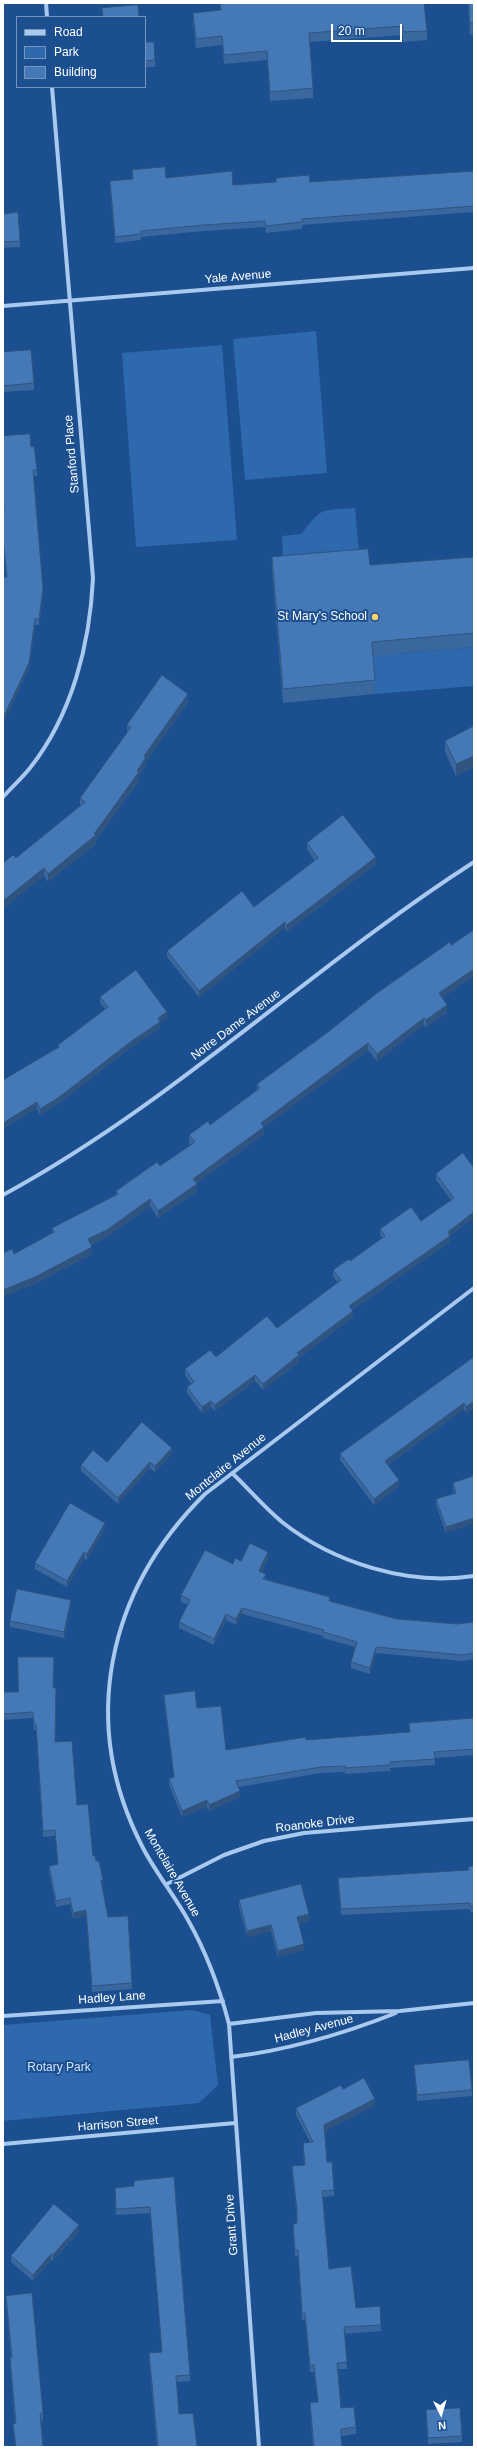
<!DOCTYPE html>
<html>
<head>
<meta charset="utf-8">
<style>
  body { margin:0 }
  #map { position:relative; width:477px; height:2450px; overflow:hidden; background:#1b4f8f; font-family:Arial,sans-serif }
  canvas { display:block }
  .frame { position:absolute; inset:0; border:4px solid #fff; pointer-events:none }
  .legend { position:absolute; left:16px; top:16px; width:130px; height:72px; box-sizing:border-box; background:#1b4f8f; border:1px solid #7695bc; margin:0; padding:5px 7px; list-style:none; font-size:12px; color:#fff }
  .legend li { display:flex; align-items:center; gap:8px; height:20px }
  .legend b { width:20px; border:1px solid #7695bc }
  .north { position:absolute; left:421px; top:2394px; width:40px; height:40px; -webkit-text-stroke:3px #1b4f8f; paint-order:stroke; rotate:175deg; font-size:11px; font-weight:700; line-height:16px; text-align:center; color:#fff }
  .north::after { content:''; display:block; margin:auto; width:14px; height:18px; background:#fff; clip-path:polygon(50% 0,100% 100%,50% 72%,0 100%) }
  .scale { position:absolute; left:331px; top:24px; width:71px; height:18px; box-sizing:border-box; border:2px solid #fff; border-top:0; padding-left:5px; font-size:12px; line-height:14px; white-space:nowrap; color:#fff; -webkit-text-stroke:3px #1b4f8f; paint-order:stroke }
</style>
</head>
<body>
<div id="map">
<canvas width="477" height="2450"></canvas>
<div class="frame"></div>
<ul class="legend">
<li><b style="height:5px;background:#a9c9ee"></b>Road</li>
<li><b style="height:11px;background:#2e69ad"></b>Park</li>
<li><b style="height:11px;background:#4478b7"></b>Building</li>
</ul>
<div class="north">N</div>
<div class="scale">20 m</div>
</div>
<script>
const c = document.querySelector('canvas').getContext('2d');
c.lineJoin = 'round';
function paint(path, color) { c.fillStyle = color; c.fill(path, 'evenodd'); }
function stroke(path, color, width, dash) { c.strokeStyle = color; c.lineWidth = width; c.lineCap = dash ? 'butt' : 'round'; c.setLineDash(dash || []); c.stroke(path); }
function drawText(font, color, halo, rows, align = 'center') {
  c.font = font + ' Arial,sans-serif'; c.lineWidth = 4; c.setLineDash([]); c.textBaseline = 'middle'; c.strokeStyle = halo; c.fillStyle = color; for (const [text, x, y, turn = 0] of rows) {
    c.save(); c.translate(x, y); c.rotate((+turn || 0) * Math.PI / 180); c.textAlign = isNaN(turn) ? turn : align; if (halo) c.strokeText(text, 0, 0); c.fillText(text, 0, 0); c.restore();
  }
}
const green = new Path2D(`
  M316,331L327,473L245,480L233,339Z
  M222,345L237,540L136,547L122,353Z
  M355,508L359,552L283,557L282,536L301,534C324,505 321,511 355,508Z
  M474,647V686L375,694L371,650L396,654Z
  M192,2010L210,2015L218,2085L199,2103L3,2121V2025Z`);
const minor = new Path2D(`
  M46,3L47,17
  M3,306L474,268
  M3,797C12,787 22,778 30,768C72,715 90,644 93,578L52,87
  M3,1195C173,1103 312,966 474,862
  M232,1473C249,1489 264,1507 282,1522C334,1563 408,1586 474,1576
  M167,1884L224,1855L264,1841L304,1833L474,1819
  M3,2016L223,2001
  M229,2024L316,2013L400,2011L474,2003
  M231,2057C289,2050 343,2034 396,2013
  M3,2144L235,2123
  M259,2447L229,2024C220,1990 205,1950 188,1920C174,1895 156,1873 143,1848C78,1723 107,1591 205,1494L474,1288`);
const wall = new Path2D(`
  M220,3H424L427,31V40L403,42V35L310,42L313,88V98L270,101L267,60L224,64L222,45L196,48L193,22V13L220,10Z
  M468,3H474V35H470Z
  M145,42L155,60V67H145Z
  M132,170L166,178L233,185L276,183V178L310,182L474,171V212L302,225V229L266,233L265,227L204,231L141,237V240L115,243L110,188V181L132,179Z
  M3,205L4,214L20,241V247L3,248Z
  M3,352L34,383V390L3,392Z
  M3,436L31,447L37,470V476H33L43,595L39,625H35L29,669L3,724V577H6L3,545Z
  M272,557L370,565L474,557V647L373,656L375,680V694L283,703L272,571Z
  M188,702L146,762V765L139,775V781L96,840V844L48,882L44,876L16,858L80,806V798L127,733V725Z
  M474,726V767L456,776L445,752V741Z
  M307,843L376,864L287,932L285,928L199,997L167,957V951L254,907L315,861L307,849Z
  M474,930V976L442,998L447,1013L426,1027L424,1025L377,1061L368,1050L264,1127V1134L196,1184L197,1191L158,1218L150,1206L107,1237L91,1245L92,1254L35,1284L14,1254L52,1234V1228L116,1195V1191L160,1166L191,1145L189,1142V1135L210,1125L257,1090V1084L451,945Z
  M100,997L167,1018L160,1023V1028L133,1046L58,1104L40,1115L37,1108L3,1129V1080L58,1047V1045L105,1009L100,1003Z
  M463,1153L450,1236V1242L352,1310L353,1317L299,1358V1362L263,1390L255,1381L215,1411L211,1407L202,1413L187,1393V1387L191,1384L185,1375V1369L216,1357L277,1328L338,1283L333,1276V1270L350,1261L382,1238L380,1235V1229L421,1221L451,1200L436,1180V1174Z
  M474,1357V1407L466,1413L464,1409L388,1465L399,1486L374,1505L340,1460V1454Z
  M172,1454L155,1472L150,1468L118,1504L81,1471V1465Z
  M474,1476L446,1533L436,1505V1499L454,1493L453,1489V1483Z
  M105,1529L87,1560L84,1558L67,1587L35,1569V1563Z
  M268,1558L262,1572L266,1579L330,1601L397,1619L457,1624L474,1622V1659L463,1661L376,1653L370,1674L351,1668V1662L355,1647L323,1638V1636L242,1614L236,1625L226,1620L214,1645L179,1628V1622L188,1605L181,1602V1595L233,1564L241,1561Z
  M71,1606L64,1638L10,1627V1621Z
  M53,1688L55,1742L77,1805L93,1856L96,1861L103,1886L102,1887L108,1917L132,1983V1989L92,1992L86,1916L73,1919L70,1904L56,1907L49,1872V1866L58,1864L55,1836L43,1837L36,1730H34L33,1718L3,1720V1692H18Z
  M164,1695L197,1708L226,1750L306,1740L409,1732V1723L474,1718V1755L435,1758V1765L390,1768V1771L345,1774V1772L321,1773L239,1787L240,1797L209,1811L207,1807L182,1817L169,1785V1779L174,1777L164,1701Z
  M474,1866V1912L471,1913L470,1909L341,1915L338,1878L468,1870Z
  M239,1900L309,1921L299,1923L304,1950L278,1957L271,1931L247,1937L239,1907Z
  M414,2065L472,2090V2096L417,2101Z
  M343,2089L375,2105L325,2131L327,2162L334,2190V2196L323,2197L329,2269L356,2308L381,2325V2331L344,2334L347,2369H338L341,2408L356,2427V2434L341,2436L342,2447H313L310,2410V2403L318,2402L314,2372H310L305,2320H302L298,2256L295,2257L293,2230V2224L297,2223V2217L292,2173V2166L304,2165L303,2143L310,2142L296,2115V2108Z
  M174,2177L190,2375V2381L176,2382L179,2414L197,2447H157L149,2359V2353L162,2352L150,2213L116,2215L115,2194V2188L134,2186V2181Z
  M79,2231L53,2261L51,2260L33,2281L11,2262V2256Z
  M6,2296L43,2413V2421H41L43,2447H15L13,2424H15L10,2365V2357H11L6,2303Z
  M426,2410L462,2436V2442L428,2444Z`);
const shadedWall = new Path2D(`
  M43,589V595L39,625V619Z
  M35,619V625L29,669L3,724V718Z
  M188,694V702L146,762V765L139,775V781L96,840V844L48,882V874L94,834L137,771L144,756Z
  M474,756V767L456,776V764Z
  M376,857V864L287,932V925Z
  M44,868V876L3,909V901Z
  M285,922V928L199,997V991Z
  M474,969V976L439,1000V993Z
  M447,1005V1013L426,1027V1020Z
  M167,1012V1018L160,1023V1028L133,1046L58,1104L40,1115V1109Z
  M424,1018V1025L377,1061V1054Z
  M368,1043V1050L261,1130V1123Z
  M37,1102V1108L3,1129V1123Z
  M264,1127V1134L193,1186V1179Z
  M197,1184V1191L158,1218V1211Z
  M150,1199V1206L107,1237L88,1246V1239Z
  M474,1212V1218L450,1236V1242L349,1312V1306Z
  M92,1247V1254L35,1284L3,1297V1290Z
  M353,1311V1317L299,1358V1362L263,1390V1384L297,1353Z
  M255,1375V1381L215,1411V1405Z
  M211,1401V1407L202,1413V1407Z
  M474,1401V1407L466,1413V1407Z
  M464,1403V1409L385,1467V1461Z
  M172,1448V1454L155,1472V1466Z
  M150,1462V1468L118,1504V1498Z
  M399,1480V1486L374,1505V1499Z
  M474,1518V1524L446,1533V1527Z
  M105,1523V1529L87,1560V1554Z
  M84,1552V1558L67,1587V1581Z
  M268,1552V1558L259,1577V1571Z
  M71,1600V1606L64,1638V1632Z
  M242,1608V1614L236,1625V1619Z
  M226,1614V1620L214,1645V1639Z
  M376,1647V1653L370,1674V1668Z
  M240,1791V1797L209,1811V1805Z
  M207,1800V1807L182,1817V1811Z
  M103,1880V1886L101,1887V1881Z
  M86,1910V1916L73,1919V1913Z
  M309,1914V1921L297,1924V1917Z
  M271,1925V1931L247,1937V1931Z
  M304,1944V1950L278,1957V1951Z
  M375,2099V2105L324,2132V2125Z
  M79,2225V2231L53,2261V2255Z
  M51,2254V2260L33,2281V2275Z`);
const building = new Path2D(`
  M220,3H424L427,31L403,32V26L309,33L313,88L270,92L267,51L224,55L222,36L196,39L193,13L221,10Z
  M469,3H474V23H470Z
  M138,5L139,17H103L102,8Z
  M145,42H154L155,60L145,61Z
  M165,167L166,178L232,171L233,185L276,182V178L309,175L310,182L474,171V206L302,219V222L266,226L265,221L204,225L141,231V234L115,237L110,181L133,179L132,170Z
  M3,205L4,214L18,212L20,241L3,242Z
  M31,350L34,383L3,386V352Z
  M30,434L31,447L34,446L37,470H33L43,589L39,619H35L29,663L3,718V577H7L3,539V507H4L3,497V436Z
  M368,549L370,565L474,557V633L372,642L375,680L283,689L272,557Z
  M162,675L188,694L144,756L146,757L137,771L139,772L94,834L96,835L48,874L44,868L3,901V863L13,855L16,858L85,802L80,798L131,727L127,725Z
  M474,726V756L456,764L445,741Z
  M343,815L376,857L287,925L285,922L199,991L167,951L242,891L254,907L318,858L307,843Z
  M474,930V969L439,993L447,1005L426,1020L424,1018L377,1054L368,1043L261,1123L264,1127L193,1179L197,1184L158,1211L150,1199L107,1230L88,1239L92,1247L35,1277L3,1290V1253L12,1249L14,1254L54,1232L52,1228L118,1194L116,1191L157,1162L160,1166L195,1142L189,1135L208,1121L210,1125L260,1088L257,1084L328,1032L377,993L450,942L451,945Z
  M136,970L167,1012L158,1018L160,1022L133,1040L58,1098L40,1109L37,1102L3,1123V1080L59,1047L58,1045L108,1007L100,997Z
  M463,1153L474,1168V1212L448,1232L450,1236L349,1306L353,1311L297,1353L299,1355L263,1384L255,1375L215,1405L211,1401L202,1407L187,1387L194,1382L185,1369L210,1350L216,1357L267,1316L277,1328L341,1280L333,1270L349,1259L350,1261L385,1236L380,1229L411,1207L421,1221L454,1198L436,1174Z
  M474,1357V1401L466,1407L464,1403L385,1461L399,1480L374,1499L340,1454Z
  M142,1422L172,1448L155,1466L150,1462L118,1498L81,1465L93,1450L107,1462Z
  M474,1476V1518L446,1527L436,1499L456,1493L453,1483Z
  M70,1503L105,1523L87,1554L84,1552L67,1581L35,1563Z
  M250,1543L268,1552L259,1571L266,1574L263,1579L330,1597L329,1601L397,1619L457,1624L474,1622V1653L463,1655L376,1647L370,1668L351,1662L357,1642L323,1632L324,1630L242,1608L236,1619L226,1614L214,1639L179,1622L190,1600L181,1595L205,1550L233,1564L235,1558L241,1561Z
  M17,1589L71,1600L64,1632L10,1621Z
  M18,1657H54L53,1688H56L55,1742L72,1741L77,1805L88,1804L93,1856H95L96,1861H99L103,1880L101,1881L108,1917L128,1916L132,1983L92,1986L86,1910L73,1913L70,1898L56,1901L49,1866L58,1864L55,1830L43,1831L36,1724H34L33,1712L3,1714V1692H18Z
  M195,1691L197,1708L221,1706L226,1750L306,1737V1740L410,1732L409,1723L474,1718V1749L434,1752L435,1759L390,1762V1765L345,1768V1766L321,1767L236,1781L240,1791L209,1805L207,1800L182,1811L169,1779L174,1777L164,1695Z
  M474,1866V1906L471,1907L470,1903L341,1909L338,1878L469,1870L468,1867Z
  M301,1884L309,1914L297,1917L304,1944L278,1951L271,1925L247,1931L239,1900Z
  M469,2060L472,2090L417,2095L414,2065Z
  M364,2078L375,2099L324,2125L327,2162H332L334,2190L322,2191L329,2269L351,2266L356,2308L380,2306L381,2325L344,2327L347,2362L337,2363L341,2408L354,2407L356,2427L341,2429V2437L342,2447H314L310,2403L318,2402L314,2365L310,2366L305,2313H302L298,2250H295L293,2224L297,2223V2210L292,2166L305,2165L303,2143L313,2142L296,2108L341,2085L343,2089Z
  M174,2177L190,2375L176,2376L179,2414L193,2413L197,2447H158L149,2353L162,2352L150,2207L116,2209L115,2188L134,2186V2181Z
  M54,2204L79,2225L53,2255L51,2254L33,2275L11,2256Z
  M32,2293L43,2413L40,2414L43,2447H16L13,2424L16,2423L10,2357H12L6,2296Z
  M460,2408L462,2436L428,2438L426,2410Z`);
const markers = [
  [375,617,4,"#ffd166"]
];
const streetNames = [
  ["Yale Avenue",238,277,-5],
  ["Stanford Place",72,454,-95],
  ["Notre Dame Avenue",236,1025,-37],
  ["Montclaire Avenue",226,1467,-39],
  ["Roanoke Drive",315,1824,-7],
  ["Montclaire Avenue",172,1873,60],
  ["Hadley Lane",112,1998,-4],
  ["Hadley Avenue",314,2029,-15],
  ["Harrison Street",118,2124,-5],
  ["Grant Drive",232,2225,-94]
];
const poiNames = [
  ["St Mary's School",367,617]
];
const parkNames = [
  ["Rotary Park",59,2068]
];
paint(green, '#2e69ad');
stroke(minor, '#a9c9ee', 4);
paint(wall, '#3a679d');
paint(shadedWall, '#305480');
paint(building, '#4478b7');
stroke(building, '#305480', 1);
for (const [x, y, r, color] of markers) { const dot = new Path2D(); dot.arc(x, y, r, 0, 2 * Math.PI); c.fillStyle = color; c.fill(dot); stroke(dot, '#1b4f8f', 1.5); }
drawText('12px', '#fff', '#1b4f8f', streetNames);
drawText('12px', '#fff', '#1b4f8f', poiNames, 'right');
drawText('12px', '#cfe3fa', '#1b4f8f', parkNames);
</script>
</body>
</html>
